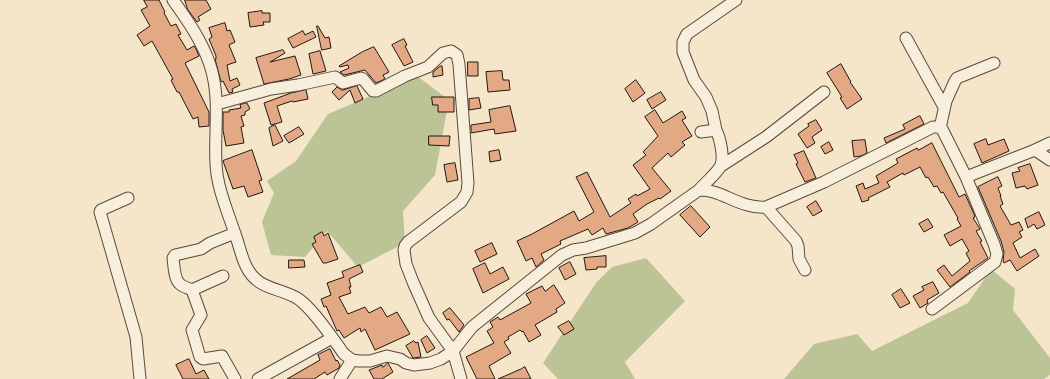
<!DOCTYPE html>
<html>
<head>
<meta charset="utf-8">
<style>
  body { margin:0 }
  canvas { display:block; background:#f5e5c9 }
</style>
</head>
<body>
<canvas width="1050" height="379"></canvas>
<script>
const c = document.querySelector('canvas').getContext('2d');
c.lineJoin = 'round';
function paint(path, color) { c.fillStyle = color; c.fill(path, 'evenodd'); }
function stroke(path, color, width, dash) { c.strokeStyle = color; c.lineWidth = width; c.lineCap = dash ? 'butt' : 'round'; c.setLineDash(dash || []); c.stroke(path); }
const green = new Path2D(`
  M417,76L449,100L435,175L403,211L405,243L358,267L327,231L305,257L271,255L262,222L274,193L267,181L296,161L328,114Z
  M646,258L685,301L625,362L635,379H558L543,363L596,283L612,267Z
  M991,269L1015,289L1013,310L1050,358V375L1044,379H784L814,344L857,334L872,351L968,303Z`);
const building = new Path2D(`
  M144,0H159L165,12L164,13L171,26L176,24L181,34L178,35L187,50L194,46L196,49L199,56L185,63L209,112V126L199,127L198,117L193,119L179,92H177L171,80L173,79L152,41L144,46L137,35L150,26L141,10L147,7Z
  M185,0H206L211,9L198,17L200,20L197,22L188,10Z
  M262,11V13H270V22H263L264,25L250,27L248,13Z
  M225,23L227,31L230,30L235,42L229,45L236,62L227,65L230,81L237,78L240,85L232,89L233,92L229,93L223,81L221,82L215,59H216V56L209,39L212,37L209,28Z
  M317,26H318L325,38L329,37L331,48L322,50Z
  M303,31L305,35L313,31L316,37L293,48L288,39Z
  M404,39L407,45L405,46L413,62L404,66L392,45Z
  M374,47L389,72L383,75L385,79L376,83L365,70L344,75L340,72L349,68L348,65L340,67L339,66L362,52Z
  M283,50L285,53L270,62L295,56L301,75L289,79L264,84L256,58Z
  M320,51L326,71L313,74L309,54Z
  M468,62H478V76H468Z
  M841,64L851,82H850L862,99L847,109L840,98L842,97L827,73Z
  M442,66L443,75L433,77V72L439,67Z
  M502,71L503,80H509L510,90L488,92L486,72Z
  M636,80L645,93L633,102L625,89Z
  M357,86L363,99L355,103L350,90L339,100L332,92L337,87L342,90Z
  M306,90L308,99L293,102L292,101L277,106L282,122L271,125L264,103L291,93Z
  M661,92L666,100L652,109L647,100Z
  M432,97H454V112H438V105H433Z
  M479,98L481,108L469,110V99Z
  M247,103L250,109L245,112V115L241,116L244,126L241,127L244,143L226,146L223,130V112H229V110L241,108L240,105Z
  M510,106L516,131L495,134L494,129L471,133V125L491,122L489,110Z
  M655,110L663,123L682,111L686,118L682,120L692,136L682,142L685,145L671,157L668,153L652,168L671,191L660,199L659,198L647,204L633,214L638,222L628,228L606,234L603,228L592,235L588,229L560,241L561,244L541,254L544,260L536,267L532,258L526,261L517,241L532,234L574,211L579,221L594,212L576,177L587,172L610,217L631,203L628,199L636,194L637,196L650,189L633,165L646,155L643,152L658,136L645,117Z
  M920,116L924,124L886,143L884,138L905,129L903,125Z
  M816,120L822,130L812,137L815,143L807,148L798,134L809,126L808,124Z
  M275,125L283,141L273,146L269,128Z
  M299,127L304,134L289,143L284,136Z
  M429,136H450L449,146L429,145Z
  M986,139L988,145L1004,139L1009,151L982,163L974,144Z
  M865,140L867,153L861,156L854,157L852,141Z
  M829,142L833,150L825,154L821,147Z
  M932,143L959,197L965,194L974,214L975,217L973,218L980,229L976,231L982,241L980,242L988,258L969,271L970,272L950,287L937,270L944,265L952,276L970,261L966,253L969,251L962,239L950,246L944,235L961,226L957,219L958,218L943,192L941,193L937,186L934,187L928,177L926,178L920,167L904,175L903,173L887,182L890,187L868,198L869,200L862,202L856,186L863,183L865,189L879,183L876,176L898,163L896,159L917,148L918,150Z
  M252,150L262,180L259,181L263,192L248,197L244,186L233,189L223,161Z
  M499,150L501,160L490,162L489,152Z
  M804,151L816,178L805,182L796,164L798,163L794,155Z
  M455,163L458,180L447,182L444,165Z
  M1030,164L1038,185L1027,189L1025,186L1016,188L1012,173L1020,171L1018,168Z
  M998,177L1002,186L998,188L1001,196H1000L1003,204L1000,206L1011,225L1019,222L1023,230L1019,232L1022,237L1013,243L1020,258L1035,249L1039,256L1017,271L1010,260L1004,263L1003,261L1004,252L1001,241L978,187Z
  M816,201L822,211L813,216L807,207Z
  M691,206L710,227L700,237L680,215Z
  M1039,212L1045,225L1037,229L1034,224L1028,228L1025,219Z
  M928,219L933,227L924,232L919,224Z
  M322,232L324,236L328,233L338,259L326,263H323L312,244L316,242L314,237Z
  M492,243L497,254L480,262L475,251Z
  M606,256V267H597V269L586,270L584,258Z
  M289,260H304L305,267L289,268Z
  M570,262L576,274L565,280L559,268Z
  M485,263L490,274L503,267L509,279L483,293L473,269Z
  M360,265L363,272L349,279L351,287H349L351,293L339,297L348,314L365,307L369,313L381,307L387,317L397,312L410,334L375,350L365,329L361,332L360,328L344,338L339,330L337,331L326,306L324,307L321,299L331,295L327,283L344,277L342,272Z
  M933,282L939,293L927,300L928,303L920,308L913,296L924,290L922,287Z
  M554,285L565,303L556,309L557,312L535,325L541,335L529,342L523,331L522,332L520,330L508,337L509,339L504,342L511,353L489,366L495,379H477L466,357L494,343L487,331L493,327L490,322L498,317L500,320L531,303L526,294L542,286L545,291Z
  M901,289L910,303L900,308L892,295Z
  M450,308L464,325L459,332L449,319L447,320L443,313Z
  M569,321L574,329L564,335L558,327Z
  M427,336L435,348L427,353L421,340Z
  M414,341L416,343L418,342L421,357L413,358L406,346Z
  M330,349L336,361L337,360L340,365L339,368L327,375L325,372L314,379H287L320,360L318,355Z
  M189,359L196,374L204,370L209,379H183L176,365Z
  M388,363L393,372L382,379H374L369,370L382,365L383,367Z
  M525,367L531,379H498L521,369Z`);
const minor = new Path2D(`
  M173,0C188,21 202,41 210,65C221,98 214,131 216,164C217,188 228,212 235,234C239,244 241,256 246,266C257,289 276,287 295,297C310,304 333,339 344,354L352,360L359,361H370L387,356L400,359L406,363L414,365L430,363L441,359L453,351L472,327L562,255L573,250L586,248L635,233L651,224L699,190C722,189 739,209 766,207L824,182L933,127H938L942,129L966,177L1035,150L1050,143
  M906,38L944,107
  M217,104L271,89L298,85L335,77L343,83L361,78L363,79L373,91H376L405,76L428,67L443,53L451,51L457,55L459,64L468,183L467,192L461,202L408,242L405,246L404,250L406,264L413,282L429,318L453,351L461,379
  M940,128L946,101L955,81L957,78L994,63
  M716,130L712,111L706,97L694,80L683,52V42L687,34L736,0
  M1035,150L1050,160
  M721,166L766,137L824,92
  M699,190C705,183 715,175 720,167C725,159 720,138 716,130L701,132
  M128,198L101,210L100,212L136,337L140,379
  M766,207L796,241L798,246L799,259L805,270
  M235,233L210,243L201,249L175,255L173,258C174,265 174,279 180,284C183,287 188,288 192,290L201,315L192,330L200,357L203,359L222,356L235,379
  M192,290L223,276
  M932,309L995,262L997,254L994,244L966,177
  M258,379L332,338
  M340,379L352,360`);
paint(green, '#bcc496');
paint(building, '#e3a985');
stroke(building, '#241711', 1);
stroke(minor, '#584a3f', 13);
stroke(minor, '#f8eedc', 11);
</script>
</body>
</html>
